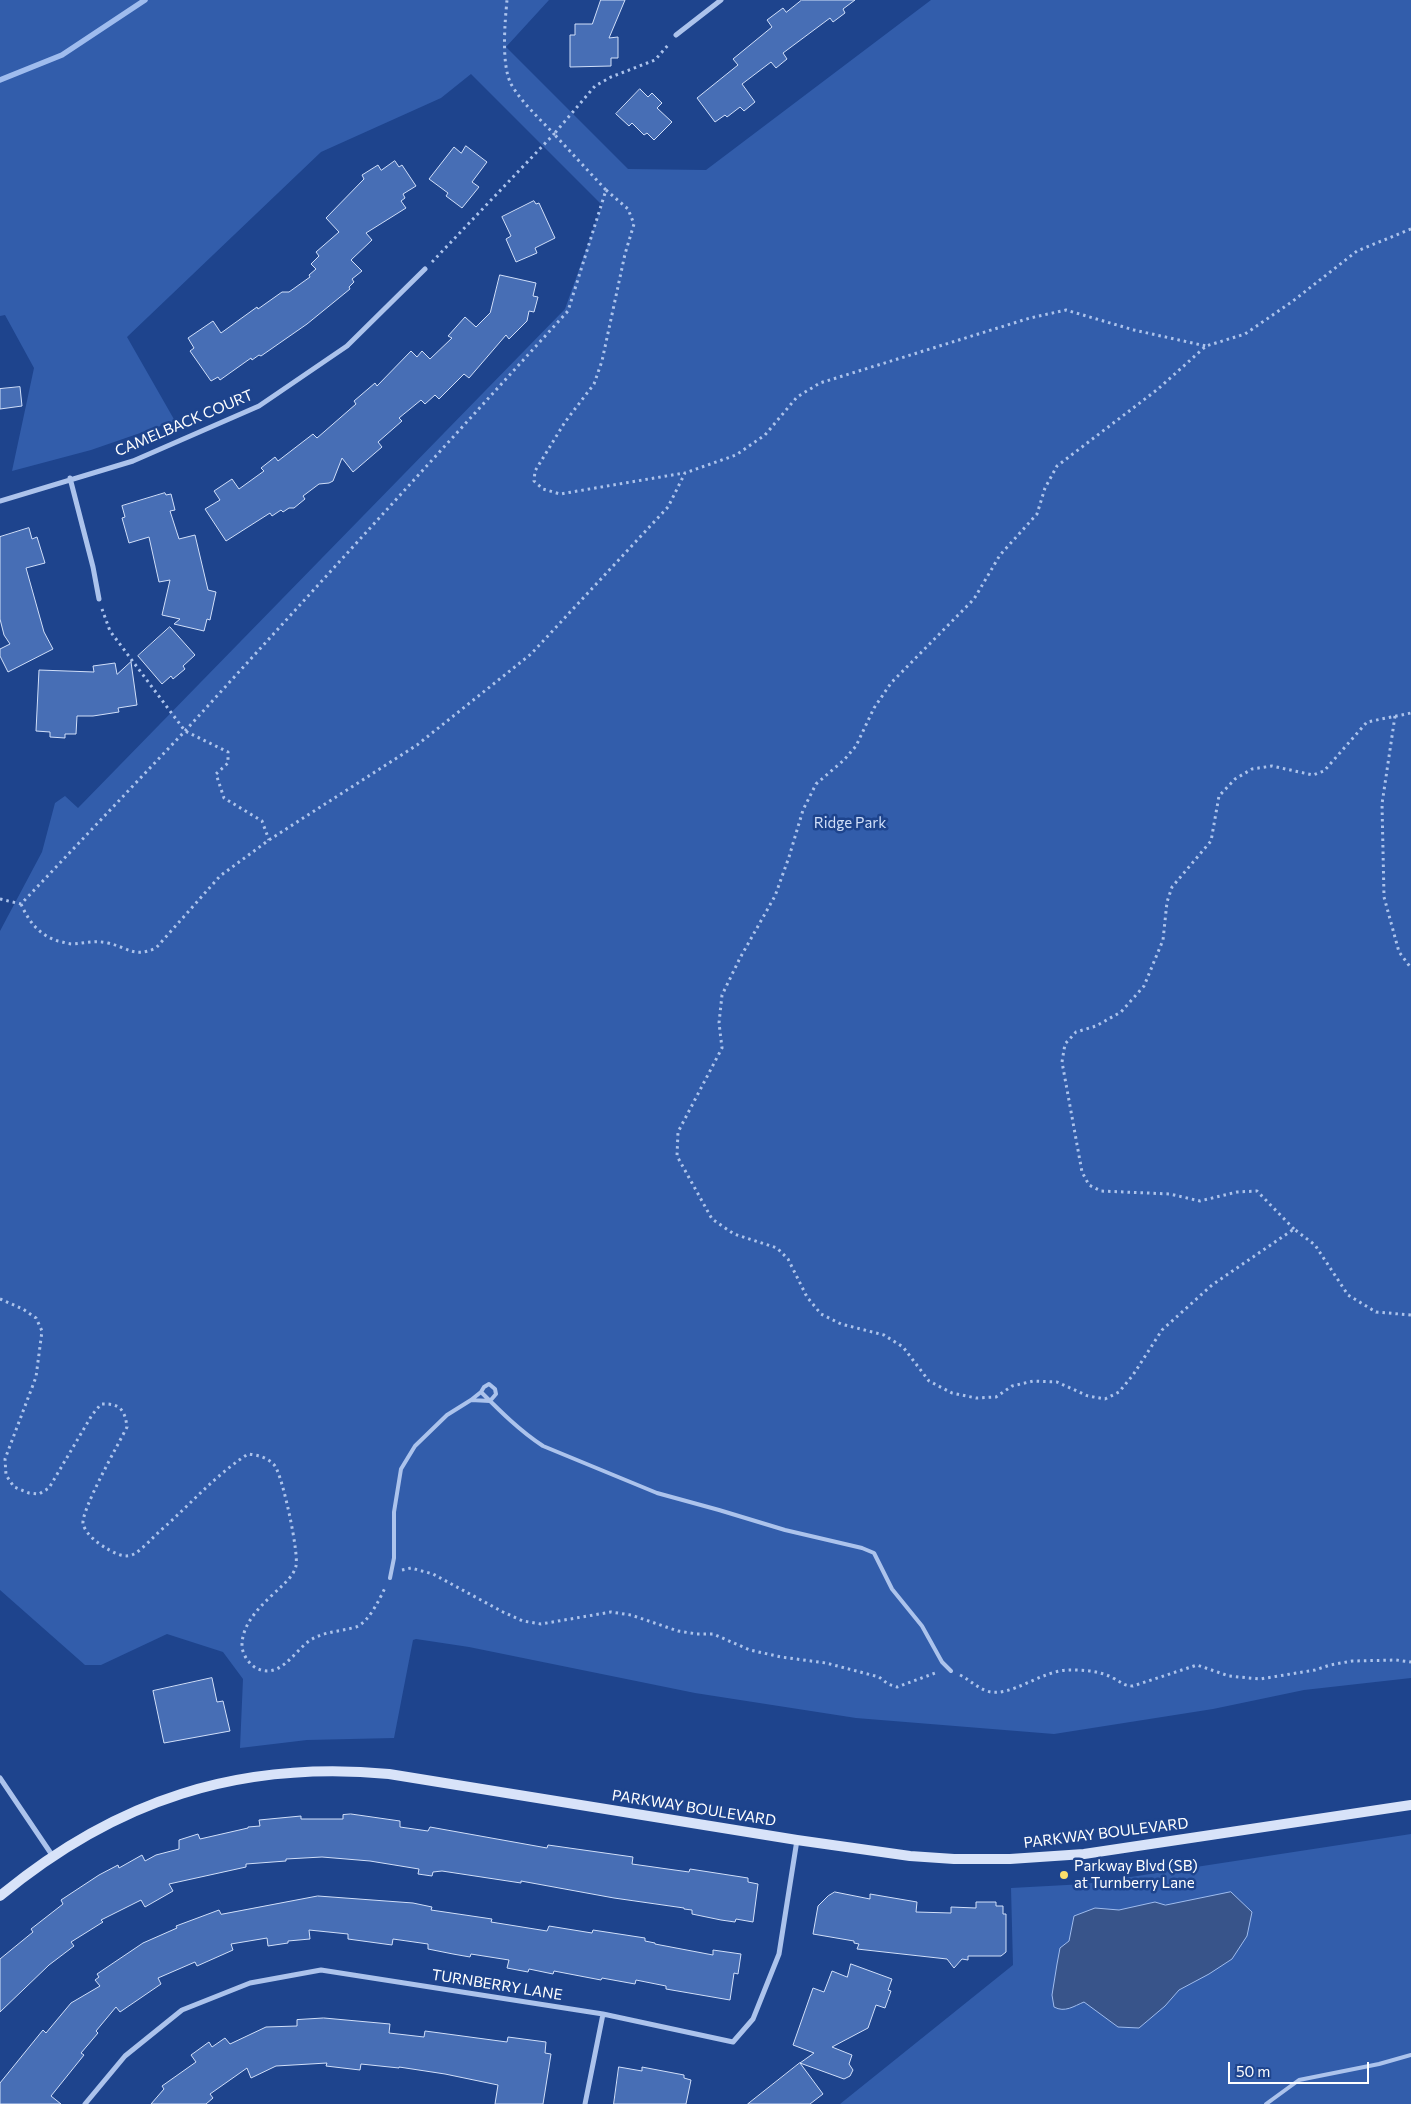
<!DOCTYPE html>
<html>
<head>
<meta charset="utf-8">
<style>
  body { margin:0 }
  #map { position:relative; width:1411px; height:2104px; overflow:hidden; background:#1e448d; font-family:Commissioner,sans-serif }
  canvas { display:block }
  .scale { position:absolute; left:1228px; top:2062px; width:141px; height:22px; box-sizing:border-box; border:2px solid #fff; border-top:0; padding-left:6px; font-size:15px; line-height:18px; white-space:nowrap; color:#fff; -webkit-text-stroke:4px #1e448d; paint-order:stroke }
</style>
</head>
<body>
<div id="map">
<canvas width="1411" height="2104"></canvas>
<div class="scale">50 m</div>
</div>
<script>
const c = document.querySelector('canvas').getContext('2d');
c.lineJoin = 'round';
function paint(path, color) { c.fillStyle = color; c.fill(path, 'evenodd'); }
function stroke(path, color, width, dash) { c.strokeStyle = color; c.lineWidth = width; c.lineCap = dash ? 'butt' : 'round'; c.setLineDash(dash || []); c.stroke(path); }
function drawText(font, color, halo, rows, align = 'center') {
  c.font = font + ' Commissioner,sans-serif'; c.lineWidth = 5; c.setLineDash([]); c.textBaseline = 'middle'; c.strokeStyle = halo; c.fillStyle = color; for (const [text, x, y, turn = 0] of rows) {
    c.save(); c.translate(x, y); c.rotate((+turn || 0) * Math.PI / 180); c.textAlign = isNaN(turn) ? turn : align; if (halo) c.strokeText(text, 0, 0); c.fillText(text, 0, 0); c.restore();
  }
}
const green = new Path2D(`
  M0,0H549L506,47L628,169L706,170L931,0H1411V1678L1304,1690L1213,1709L1054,1734L856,1718L695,1693L469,1647L416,1639L413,1640L394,1738L307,1740L240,1748L243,1679L223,1652L167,1634L101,1665H85L0,1590V931L42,852L55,803L65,796L78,808L565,309L602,205L471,74L441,98L321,152L127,337L175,421L91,450L12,471L34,368L5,315L0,316Z
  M1411,1834V2104H840L1013,1965L1011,1888L1085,1884Z`);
const water = new Path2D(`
  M1231,1892L1252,1912L1247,1936L1232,1959L1209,1974L1179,1990L1165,2006L1139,2028L1118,2027L1084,2002C1074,2006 1065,2013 1054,2007L1052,1995L1057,1964L1060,1948L1069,1941L1074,1916L1095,1908L1119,1910L1155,1902L1165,1905Z`);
const stream = new Path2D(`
  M0,80L62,55L145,0`);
const building = new Path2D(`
  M601,0H625L609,38L618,37V58H611V66L570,67V35H575V24H592Z
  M802,0H855L843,9L845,13L833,22L830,18L783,53L787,59L776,68L771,62L742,84L755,102L744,111L740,107L727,117L725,115L715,122L697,98L738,65L733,59L772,27L767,20L783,8L786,12Z
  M640,89L648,97L652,93L662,103L657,108L672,122L654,140L647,133L644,135L632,123L629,126L616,114Z
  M466,146L487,162L472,182L479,187L462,208L446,196L448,193L429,179L454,147L461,153Z
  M395,161L399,167L402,165L416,186L403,194L405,198L401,201L406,208L366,233L372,240L351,260L362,271L352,279L354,282L349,287L350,289L307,324L261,356L259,355L252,360L251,358L220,380L218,377L211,381L190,351L194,348L188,338L213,321L221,333L257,307L258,309L282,292H289L310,277L309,275L316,269L311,264L319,256L316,252L339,232L326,218L364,179L362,175L378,165L381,170Z
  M534,201L536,204L539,203L555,238L535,248L537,253L516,262L506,239L511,236L502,217Z
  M500,275L536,283L533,296L538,297L534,312L529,311L527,321L509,339L506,335L469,378L464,374L439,399L435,395L425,404L421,400L399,418L402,421L378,442L382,447L353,472L342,458L333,481L329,483L319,484L303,496L305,499L294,508H289L283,512L281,510L272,516L270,513L226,541L205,509L220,500L214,491L232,479L239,489L264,471L261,468L275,457L278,461L313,434L317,438L356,404L354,401L375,383L377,386L411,351L417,357L422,351L430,359L452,338L448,336L465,317L476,327L490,313Z
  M20,387L22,406L0,409V389Z
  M165,493L166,495L171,494L175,510L170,511L179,539L195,535L208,590L216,592L210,620L207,619L204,631L174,624L180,619L162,615L170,580L159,582L149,537L129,543L122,518L125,517L122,506Z
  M29,528L32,539L37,537L45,563L26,568L44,632L53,649L8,672L0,656V649L10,644L4,635L0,619V537Z
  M170,627L195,655L183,666L185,669L173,679L171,676L162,684L138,656Z
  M131,662L137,705L118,708L119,712L93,716H77L76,734H65V738L50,737V732L36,731L39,670L94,672L93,666L115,663L117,674Z
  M212,1678L217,1702L223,1701L230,1731L164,1743L153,1691Z
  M351,1814L400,1821V1827L428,1831L430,1827L547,1848L548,1845L633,1857L632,1864L689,1872L690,1869L748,1878V1882L758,1884L753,1922L736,1919L735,1922L721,1920L692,1914V1910L684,1909V1908L614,1898L521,1881V1883L442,1871L433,1872L432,1876L418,1874L419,1869L370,1861L322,1857L286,1859V1861L246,1864V1867L169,1884L173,1891L145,1907L141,1900L101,1920L103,1922L71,1942L74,1946L49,1965L0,2012V1959L33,1932L31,1929L63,1904L61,1900L99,1875L118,1865L119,1868L142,1855L145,1861L156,1855L179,1849V1840L198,1834L200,1839L248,1828V1827L260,1826L259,1820L301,1816V1819H343V1815Z
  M835,1892L870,1899V1894L917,1902L916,1912L951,1913V1907L976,1908V1902H996V1906H1003V1914H1006V1952L1001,1956H968V1960L962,1959L954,1968L947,1959L857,1949L859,1944L854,1943V1941L813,1934L818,1906L828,1896Z
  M318,1896L413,1903L432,1907L431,1910L492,1919L491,1922L547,1931L549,1926L592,1933L593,1930L645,1938V1941L655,1943V1944L713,1955V1950L741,1954L738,1974L734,1973L730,2000L666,1989V1986L636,1980L635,1984L602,1978L601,1980L554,1971L553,1974L529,1969L528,1972L507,1968L509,1960L471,1954L470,1957L453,1954L428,1949V1944L393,1939L392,1945L348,1939V1934L309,1930L310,1939L288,1941V1943L268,1946L267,1938L231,1944L233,1950L197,1966L195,1962L158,1978L161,1984L120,2012L116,2007L96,2031L98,2033L81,2053L84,2055L51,2096L61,2104H0V2083L43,2030L46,2033L71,2003L100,1986L95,1980L99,1977L97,1974L143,1943L177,1928L176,1926L219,1910L221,1914Z
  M851,1964L892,1979L888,1990L891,1991L885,2008L876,2005L868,2028L832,2047L852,2055L849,2064L853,2070L850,2076L844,2079L800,2063L814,2053L793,2045L813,1988L824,1992L832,1971L847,1977Z
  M324,2018L390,2024L389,2033L424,2037L425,2031L507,2042L508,2037L546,2042L545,2053L551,2054L543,2104H495L498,2085L445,2074L399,2067V2068L361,2064L360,2070L326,2066L327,2063L276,2066L251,2078L247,2068L210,2094L213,2098L206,2104H151L164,2089L162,2086L196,2062L191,2055L209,2042L212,2047L225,2038L230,2044L266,2027L297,2026V2020Z
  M800,2063L823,2094L810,2104H748Z
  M619,2067L642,2071V2067L684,2075V2078L691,2080L686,2104H614Z`);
const path = new Path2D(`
  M606,190L628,209L634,224L625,254L602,361L594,384L565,422L535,471L534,481L543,489L560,494L684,473
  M1411,229L1357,251L1293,301L1245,334L1206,346L1158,389L1057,466L1045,488L1037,514L1000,555L974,599L891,683L874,708L856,746L844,760L816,784L803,810L789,857L775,896L740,958L722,995L719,1023L722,1048L678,1132L677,1156L712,1219L734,1234L777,1248L788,1259L807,1297L821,1314L841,1324L884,1335L903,1347L929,1381L952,1393L976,1398L996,1397L1012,1386L1033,1381L1057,1382L1088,1396L1105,1399L1119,1392L1133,1375L1162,1330L1212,1285L1294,1229L1315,1245L1348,1295L1376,1312L1411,1315
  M432,262L554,134C539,118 522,103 511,84C501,64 505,22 507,0
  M102,609L110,631L185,731L228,752V763L216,774L224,798L262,821L269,840
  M1395,716L1382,804L1384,897L1399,952L1411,968
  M0,899L21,904L185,731L568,311L606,190L554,134L595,86L611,77L655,60L669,44
  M21,904C29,922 39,935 58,941C63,942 68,944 73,944C86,943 95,940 108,943C129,948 134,958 156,948L220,876L269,840L417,745L531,654L668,507L685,473L736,455L765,435L797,397L820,383L1030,318L1066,310L1134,330L1206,346
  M1294,1229L1257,1191L1237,1192L1200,1201L1170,1194L1101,1191L1089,1185L1082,1172L1062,1062L1065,1044L1076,1032L1096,1026L1121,1012L1144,986L1163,940L1167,902L1172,887L1211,841L1219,796L1235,779L1252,769L1272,766L1313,775L1324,771L1367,722L1411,713
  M0,1299L23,1309L36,1318L42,1331L36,1377L5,1459L6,1475L14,1487L29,1493L39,1494L49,1488L92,1415L101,1404C120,1403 125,1410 127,1427C119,1443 81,1510 83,1524C86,1534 97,1543 106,1548C114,1553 125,1559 134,1554C143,1549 152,1538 160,1531C191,1504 213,1477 248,1454C258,1455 269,1458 275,1466C283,1478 299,1553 296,1566C294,1574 288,1580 283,1585C266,1601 241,1621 242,1647C243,1655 249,1664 256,1668C279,1680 293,1653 309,1641C324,1631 339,1632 356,1627C369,1622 379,1600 385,1588
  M402,1570L411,1568L433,1574L503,1612L523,1621L541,1624L611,1612L631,1615L678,1631L697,1634H713L750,1650L781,1657L826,1663L879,1677L888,1684L897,1687L938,1672
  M960,1675C970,1680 976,1687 987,1691C1010,1699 1042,1669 1071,1670C1085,1670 1100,1671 1113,1678C1121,1682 1124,1686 1133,1686L1197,1665L1229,1676L1260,1679L1315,1670L1330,1665L1352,1661L1396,1660L1411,1662`);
const lane = new Path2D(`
  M471,1400L481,1392
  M390,1578L394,1558V1512L401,1469L415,1446L447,1415L471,1400L490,1401L496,1394L495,1389L489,1384L484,1387L481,1392C500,1411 520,1431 543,1446L657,1493L719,1510L785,1530L862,1548L874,1553L892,1589L922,1626L942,1662L951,1671
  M1266,2104L1299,2080L1379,2064L1411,2055`);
const street = new Path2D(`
  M676,35L721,0
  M70,478L93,567L99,599
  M0,501L133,461L259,406L347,346L425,269
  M0,1778L52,1855
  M85,2104L125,2056L182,2010L250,1983L321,1970L603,2014L733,2042L753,2019L779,1954L797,1840
  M585,2104L603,2014`);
const secondary = new Path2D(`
  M0,1896C116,1800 239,1760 389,1774L797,1840L910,1856L954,1859H1010L1084,1854L1411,1805`);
const markers = [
  [1064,1875,5,"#fbdf6b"]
];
const streetNames = [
  ["CAMELBACK COURT",184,423,-23],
  ["PARKWAY BOULEVARD",694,1808,9],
  ["PARKWAY BOULEVARD",1106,1833,-7],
  ["TURNBERRY LANE",497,1985,9]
];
const parkNames = [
  ["Ridge Park",850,823]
];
const poiNames = [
  ["Parkway Blvd (SB)",1074,1866],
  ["at Turnberry Lane",1074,1883]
];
paint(green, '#325dab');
paint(water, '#38548a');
stroke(water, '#9fbcee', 1);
stroke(stream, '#9fbcee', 5.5);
paint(building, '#476eb5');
stroke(building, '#d1dff9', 1);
stroke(path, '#acc3ec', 3, [2.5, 4]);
stroke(lane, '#acc3ec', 4);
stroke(street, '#acc3ec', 5);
stroke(secondary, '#d8e3f9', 10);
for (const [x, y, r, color] of markers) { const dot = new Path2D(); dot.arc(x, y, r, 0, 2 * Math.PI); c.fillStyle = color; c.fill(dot); stroke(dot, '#1e448d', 2); }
drawText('15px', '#fff', '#1e448d', streetNames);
drawText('15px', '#d1dff9', '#1e448d', parkNames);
drawText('15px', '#fff', '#1e448d', poiNames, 'left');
</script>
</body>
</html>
